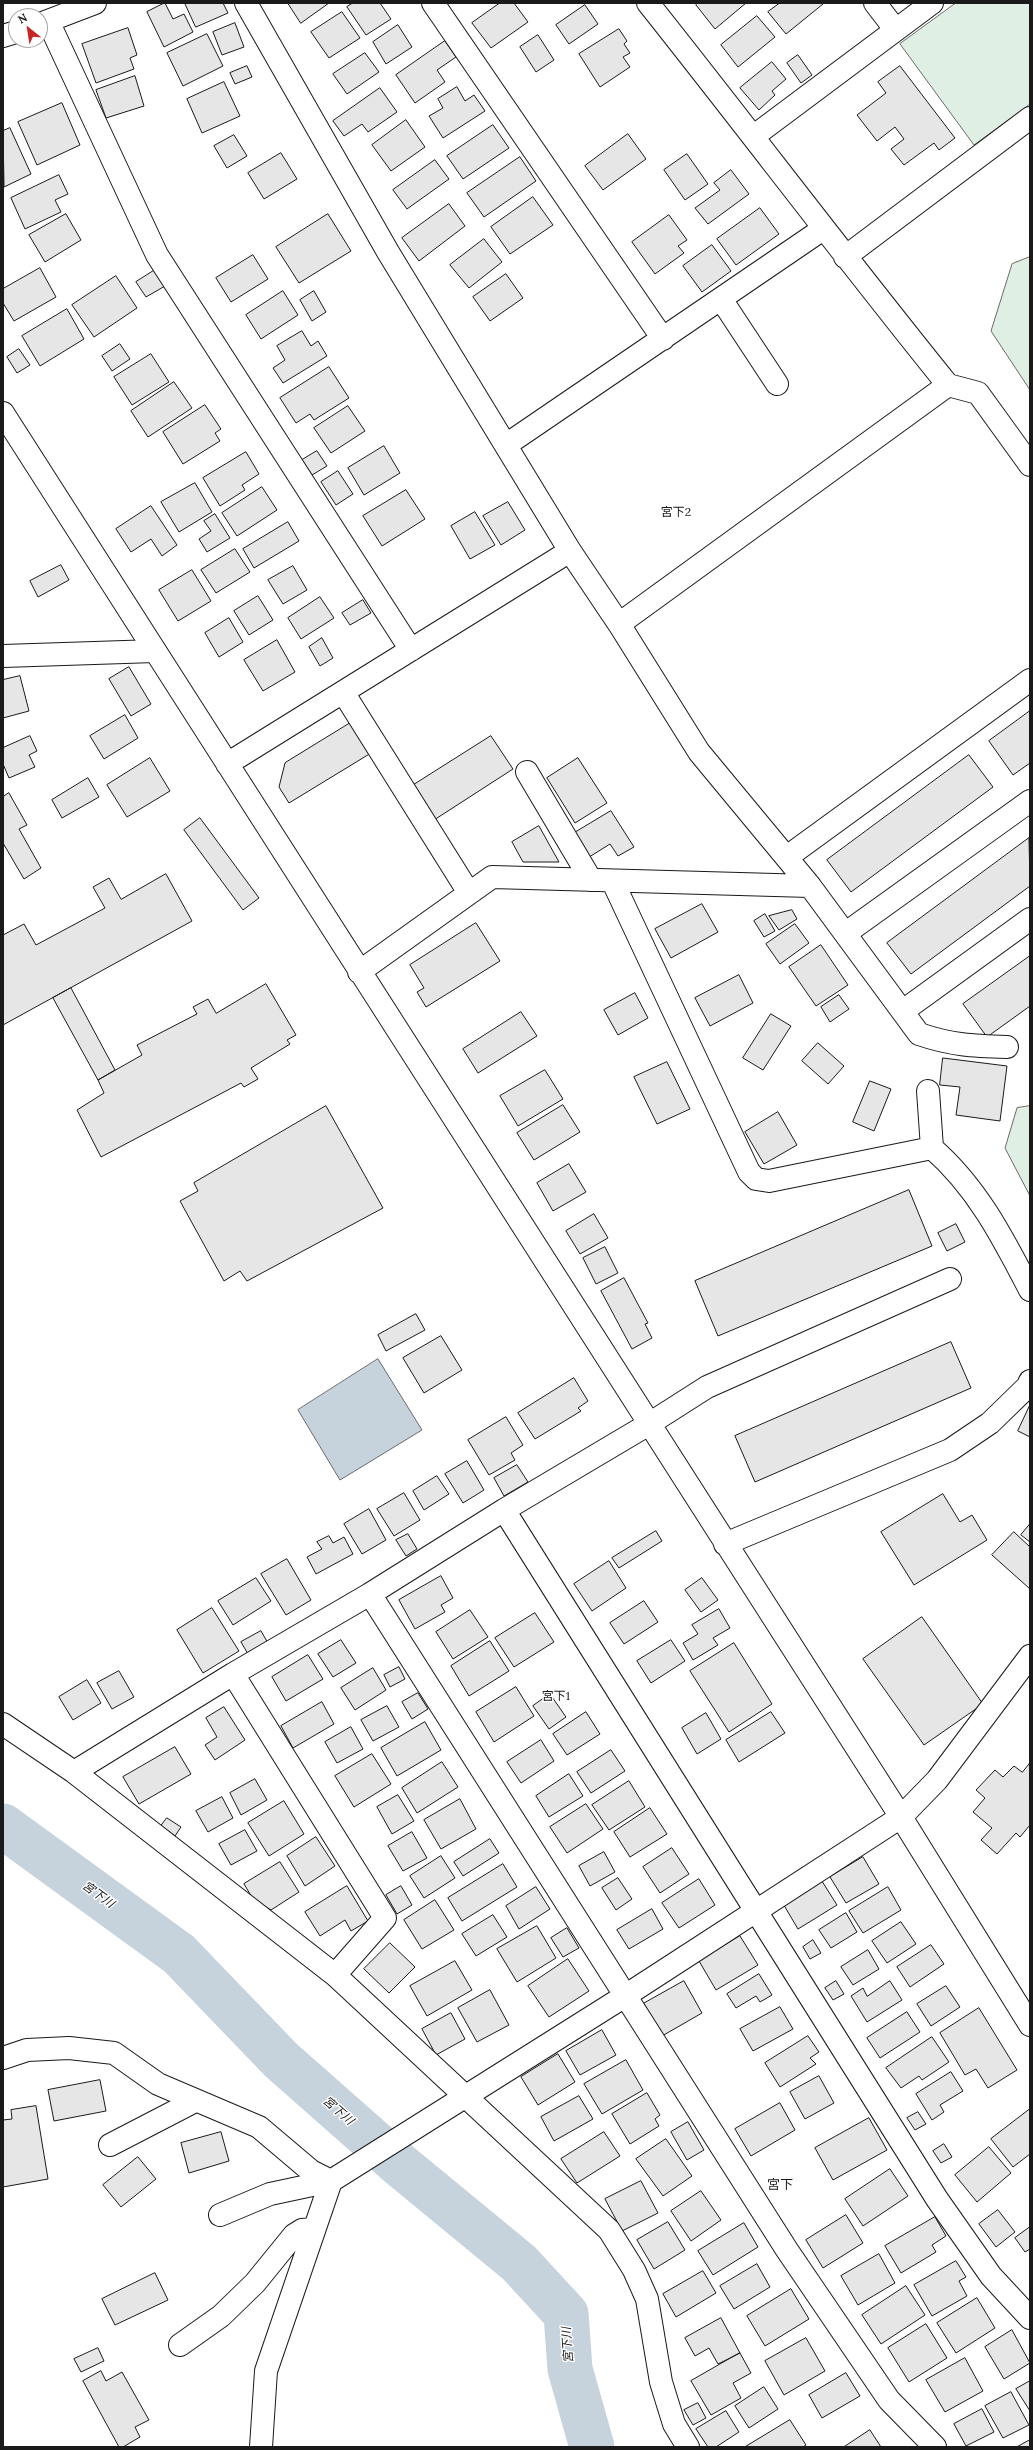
<!DOCTYPE html>
<html>
<head>
<meta charset="utf-8">
<style>
  body { margin:0 }
  #map { position:relative; width:1033px; height:2450px; overflow:hidden; background:#fff; font-family:Lora,serif }
  canvas { display:block }
  .frame { position:absolute; inset:0; border:4px solid #1a1a1a; pointer-events:none }
  .north { position:absolute; left:8px; top:8px; width:40px; height:40px; box-sizing:border-box; background:#fff; border:1px solid #a3a3a3; border-radius:50%; rotate:330deg; font-size:11px; font-weight:700; line-height:16px; text-align:center; color:#1a1a1a }
  .north::after { content:''; display:block; margin:auto; width:14px; height:18px; background:#c62828; clip-path:polygon(50% 0,100% 100%,50% 72%,0 100%) }
</style>
</head>
<body>
<div id="map">
<canvas width="1033" height="2450"></canvas>
<div class="frame"></div>
<div class="north">N</div>
</div>
<script>
const c = document.querySelector('canvas').getContext('2d');
c.lineJoin = 'round';
function paint(path, color) { c.fillStyle = color; c.fill(path, 'evenodd'); }
function stroke(path, color, width, dash) { c.strokeStyle = color; c.lineWidth = width; c.lineCap = dash ? 'butt' : 'round'; c.setLineDash(dash || []); c.stroke(path); }
function drawText(font, color, halo, rows, align = 'center') {
  c.font = font + ' Lora,"Noto Sans JP",serif'; c.lineWidth = 3; c.setLineDash([]); c.textBaseline = 'middle'; c.strokeStyle = halo; c.fillStyle = color; for (const [text, x, y, turn = 0] of rows) {
    c.save(); c.translate(x, y); c.rotate((+turn || 0) * Math.PI / 180); c.textAlign = isNaN(turn) ? turn : align; if (halo) c.strokeText(text, 0, 0); c.fillText(text, 0, 0); c.restore();
  }
}
const green = new Path2D(`
  M956,3H1030V104L974,145L900,44Z
  M1030,257V390L991,331L1012,264Z
  M1030,1106V1196L1005,1148L1017,1108Z`);
const water = new Path2D(`
  M378,1359L422,1430L340,1480L298,1410Z`);
const river = new Path2D(`
  M3,1826L179,1954L281,2060L400,2165L519,2263L566,2314L570,2369L592,2447`);
const building = new Path2D(`
  M165,3L173,19L184,14L193,32L164,47L147,12Z
  M185,3H223L228,13L196,27Z
  M288,3H329L301,23Z
  M353,3H380L391,19L366,35L347,7Z
  M500,3H514L528,22L491,48L472,23Z
  M698,3H746L715,29L696,5Z
  M780,3H821L823,4L786,34L768,12Z
  M585,5L598,24L569,44L556,25Z
  M342,12L360,38L329,58L311,32Z
  M757,16L775,37L738,67L721,45Z
  M235,23L244,47L222,55L213,32Z
  M398,25L412,47L386,64L373,42Z
  M128,28L137,55L130,58L134,69L96,83L82,44Z
  M619,29L627,41L624,44L630,53L623,57L630,67L600,87L579,54Z
  M207,34L223,66L183,86L167,53Z
  M538,35L554,60L536,72L520,47Z
  M445,41L456,57L437,70L445,82L415,103L396,75Z
  M365,53L379,72L347,94L333,74Z
  M798,55L812,75L801,83L787,63Z
  M772,62L786,79L772,91L775,95L759,110L740,88Z
  M247,66L252,77L235,84L230,73Z
  M900,66L955,138L939,150L934,143L904,165L891,149L904,139L895,127L877,141L857,115L886,93L878,82Z
  M135,76L144,106L106,118L96,90Z
  M224,82L240,116L202,133L187,99Z
  M457,87L465,101L474,95L485,111L443,138L429,116L443,108L438,99Z
  M380,88L397,112L368,132L362,124L344,136L333,121Z
  M62,103L80,145L37,165L18,122Z
  M406,120L425,147L391,171L372,145Z
  M493,125L509,148L463,179L447,156Z
  M10,128L31,174L4,187L3,131Z
  M628,134L646,159L603,190L585,166Z
  M234,135L247,156L227,168L214,146Z
  M281,153L297,179L264,199L248,173Z
  M687,154L708,184L685,200L664,170Z
  M520,157L536,181L484,217L467,193Z
  M435,160L449,179L407,209L393,190Z
  M731,170L749,194L708,224L695,208L720,190L714,183Z
  M59,175L68,194L55,200L61,212L25,229L11,198Z
  M533,197L553,225L510,254L491,227Z
  M449,204L465,226L419,261L402,238Z
  M760,208L779,234L736,265L717,239Z
  M66,214L81,240L45,262L29,235Z
  M328,214L351,251L299,283L276,247Z
  M669,215L687,240L678,246L684,253L655,274L632,242Z
  M484,239L502,262L469,288L450,265Z
  M712,245L731,271L702,292L683,266Z
  M253,255L268,279L231,302L216,278Z
  M40,268L56,297L14,321L3,303V289Z
  M155,270L165,286L146,297L136,282Z
  M506,274L523,298L490,321L473,297Z
  M116,276L137,308L94,337L72,305Z
  M283,291L298,315L261,339L246,315Z
  M314,291L326,312L312,321L300,300Z
  M67,309L84,339L40,366L22,336Z
  M302,331L311,346L318,341L327,356L283,383L273,368L285,360L277,346Z
  M120,344L130,359L112,371L102,356Z
  M19,349L30,365L17,373L7,357Z
  M151,354L169,382L132,405L114,377Z
  M329,367L349,398L314,420L310,414L296,423L280,398Z
  M174,382L192,408L148,437L131,411Z
  M205,405L221,429L215,433L220,441L183,464L163,432Z
  M348,406L365,431L331,453L314,428Z
  M384,446L400,473L364,495L348,468Z
  M317,451L327,466L312,475L302,460Z
  M246,452L259,474L242,485L245,490L220,506L203,478Z
  M338,471L353,494L336,505L321,482Z
  M195,483L212,512L179,532L161,502Z
  M262,487L277,510L237,536L222,513Z
  M406,490L425,519L382,546L363,516Z
  M508,502L525,530L501,545L483,516Z
  M151,506L177,545L162,556L151,539L131,552L116,529Z
  M475,512L495,545L470,559L451,526Z
  M215,514L230,538L207,552L199,539L211,531L204,521Z
  M288,522L299,541L254,568L243,549Z
  M235,549L250,572L216,593L201,570Z
  M61,565L69,580L38,597L30,581Z
  M293,566L307,590L283,604L268,580Z
  M192,570L211,601L178,621L159,590Z
  M258,596L273,620L249,635L234,611Z
  M320,597L334,618L301,639L288,618Z
  M363,600L371,613L350,625L342,613Z
  M229,618L243,642L219,657L205,633Z
  M322,638L333,658L320,666L309,647Z
  M277,640L295,672L263,691L244,660Z
  M129,667L151,704L131,716L109,679Z
  M20,676L29,711L3,718V680Z
  M1030,711V763L1013,775L989,741Z
  M125,715L138,738L104,759L90,736Z
  M352,722L371,753L289,803L279,787L285,763Z
  M30,736L37,751L29,755L35,767L9,778L3,764V748Z
  M491,736L513,769L434,820L412,786Z
  M969,755L993,787L851,892L827,860Z
  M150,758L170,791L127,817L107,785Z
  M578,758L607,803L575,823L547,778Z
  M88,778L99,797L62,818L52,800Z
  M9,793L27,825L19,829L41,868L24,879L3,843V797Z
  M611,811L634,847L618,856L610,844L586,859L571,835Z
  M200,818L259,898L243,910L184,830Z
  M539,826L559,862H523L512,842Z
  M1029,838L1030,886L911,974L887,943Z
  M166,874L192,921L3,1025V935L24,924L36,945L105,908L93,887L109,878L121,899Z
  M702,904L718,932L671,958L655,929Z
  M792,910L797,919L779,930L769,916Z
  M765,914L775,931L764,937L754,921Z
  M476,923L500,961L426,1007L417,992L424,988L410,965Z
  M795,924L809,943L780,964L766,944Z
  M821,945L848,985L816,1006L789,967Z
  M1030,956V1006L987,1037L963,1004Z
  M739,975L753,1003L710,1026L695,998Z
  M266,984L296,1035L287,1040L290,1044L251,1068L258,1079L244,1087L241,1083L101,1157L77,1110L104,1093L98,1080L142,1055L137,1045L197,1014L193,1007L208,999L216,1013Z
  M71,988L115,1070L98,1080L53,998Z
  M635,993L648,1018L618,1035L604,1010Z
  M839,995L849,1009L830,1022L821,1007Z
  M521,1012L537,1036L478,1073L463,1049Z
  M771,1014L791,1026L763,1070L743,1058Z
  M818,1043L844,1066L828,1084L802,1061Z
  M943,1058L1007,1066L1000,1121L956,1115L960,1087L940,1085Z
  M667,1062L690,1109L657,1124L634,1077Z
  M545,1070L563,1099L518,1126L500,1096Z
  M870,1081L891,1089L874,1131L853,1122Z
  M563,1105L580,1132L534,1160L517,1133Z
  M326,1106L383,1208L247,1281L240,1271L224,1281L180,1201L198,1191L194,1183Z
  M778,1112L797,1145L764,1164L745,1132Z
  M569,1164L586,1192L553,1211L537,1183Z
  M909,1190L932,1246L718,1336L695,1281Z
  M594,1214L608,1238L580,1254L566,1231Z
  M956,1224L965,1242L947,1251L938,1233Z
  M605,1247L618,1273L596,1284L583,1258Z
  M624,1278L648,1323L645,1324L652,1338L632,1349L601,1291Z
  M416,1314L425,1330L386,1351L378,1335Z
  M441,1336L462,1370L424,1393L403,1358Z
  M951,1342L971,1388L755,1482L735,1436Z
  M574,1378L588,1401L578,1408L581,1411L535,1439L518,1413Z
  M1030,1405V1437L1018,1431Z
  M506,1417L523,1445L511,1453L515,1460L489,1475L468,1440Z
  M467,1461L484,1490L463,1503L445,1474Z
  M517,1465L528,1482L504,1496L494,1478Z
  M437,1476L449,1494L424,1510L413,1491Z
  M404,1493L420,1520L394,1536L377,1509Z
  M943,1494L960,1522L972,1515L987,1540L914,1585L881,1532Z
  M369,1509L386,1540L362,1554L344,1524Z
  M1030,1524V1542L1021,1535Z
  M656,1531L662,1541L619,1568L612,1558Z
  M1014,1532L1030,1547V1589L992,1555Z
  M408,1534L417,1549L406,1556L396,1540Z
  M329,1536L333,1543L344,1537L353,1554L316,1574L307,1557L322,1549L317,1542Z
  M287,1559L311,1600L286,1615L261,1574Z
  M609,1561L626,1588L592,1611L574,1584Z
  M441,1576L453,1598L441,1605L445,1612L415,1629L399,1600Z
  M256,1578L271,1601L233,1625L218,1601Z
  M702,1578L718,1600L701,1612L685,1590Z
  M644,1601L658,1622L624,1644L610,1623Z
  M212,1608L239,1651L203,1673L177,1630Z
  M719,1609L730,1628L713,1638L718,1645L693,1660L683,1643L698,1634L692,1625Z
  M470,1610L488,1637L453,1659L436,1632Z
  M535,1613L554,1642L514,1667L495,1638Z
  M922,1617L983,1704L924,1745L863,1659Z
  M261,1631L268,1643L248,1654L241,1642Z
  M341,1640L356,1663L333,1677L318,1654Z
  M671,1640L685,1661L651,1683L637,1661Z
  M490,1641L509,1671L469,1696L451,1666Z
  M734,1643L772,1704L729,1732L690,1671Z
  M308,1655L323,1679L286,1701L272,1677Z
  M399,1667L405,1679L390,1687L384,1675Z
  M373,1668L386,1690L355,1710L341,1688Z
  M119,1671L134,1697L112,1709L97,1683Z
  M87,1680L101,1703L73,1720L59,1697Z
  M516,1687L534,1716L494,1742L476,1712Z
  M418,1693L428,1709L412,1719L402,1702Z
  M550,1694L566,1717L549,1729L533,1706Z
  M322,1702L334,1724L293,1748L281,1726Z
  M387,1706L399,1727L373,1741L361,1720Z
  M224,1707L245,1740L215,1760L205,1745L217,1737L206,1718Z
  M586,1712L600,1734L567,1755L553,1734Z
  M771,1712L785,1733L739,1762L726,1740Z
  M706,1713L721,1739L697,1754L682,1728Z
  M425,1722L441,1750L397,1776L381,1748Z
  M351,1727L363,1749L337,1763L325,1742Z
  M541,1740L554,1761L521,1783L507,1762Z
  M175,1747L191,1774L139,1804L123,1777Z
  M611,1750L625,1771L591,1793L577,1772Z
  M372,1754L391,1784L354,1807L335,1776Z
  M442,1762L458,1787L417,1813L402,1788Z
  M1030,1763V1825L1020,1837L1016,1833L997,1854L981,1840L992,1828L973,1812L985,1798L976,1790L995,1770L1003,1777L1014,1766L1022,1772Z
  M569,1774L583,1796L549,1817L536,1796Z
  M255,1779L267,1800L241,1815L230,1793Z
  M629,1781L645,1807L609,1830L592,1805Z
  M398,1795L414,1821L392,1834L377,1807Z
  M222,1797L233,1818L208,1832L196,1811Z
  M460,1799L476,1829L441,1849L424,1820Z
  M284,1801L304,1834L269,1856L248,1823Z
  M586,1804L603,1829L567,1853L550,1827Z
  M650,1808L667,1834L630,1857L614,1832Z
  M167,1818L181,1827L175,1836L161,1826Z
  M245,1830L257,1851L231,1865L219,1844Z
  M412,1832L427,1858L403,1871L388,1846Z
  M316,1837L335,1866L305,1886L287,1856Z
  M490,1839L499,1853L463,1876L454,1862Z
  M672,1848L689,1874L660,1893L643,1867Z
  M604,1852L615,1872L590,1886L579,1866Z
  M441,1856L455,1878L424,1898L410,1876Z
  M863,1857L879,1884L846,1903L830,1877Z
  M280,1862L299,1892L271,1910L253,1899L244,1884Z
  M503,1864L517,1887L462,1921L448,1898Z
  M618,1878L632,1899L616,1910L602,1888Z
  M820,1878L837,1905L798,1929L782,1902Z
  M699,1879L715,1905L679,1928L662,1903Z
  M347,1886L368,1921L351,1931L345,1920L320,1936L305,1912Z
  M401,1886L412,1905L397,1914L386,1895Z
  M536,1887L550,1909L519,1929L506,1906Z
  M888,1887L901,1910L863,1933L849,1911Z
  M435,1900L454,1930L422,1949L404,1920Z
  M652,1909L663,1929L629,1949L617,1930Z
  M846,1913L857,1932L831,1948L819,1930Z
  M493,1915L507,1937L476,1956L462,1934Z
  M901,1922L916,1944L887,1963L872,1941Z
  M537,1926L556,1958L517,1982L497,1949Z
  M567,1928L579,1948L563,1957L551,1938Z
  M740,1936L758,1965L716,1990L699,1961Z
  M813,1940L821,1953L810,1959L803,1947Z
  M390,1943L415,1967L389,1993L364,1969Z
  M931,1945L944,1964L910,1987L897,1967Z
  M868,1950L879,1969L853,1985L841,1967Z
  M568,1959L589,1991L549,2017L528,1986Z
  M455,1961L472,1990L427,2016L410,1986Z
  M759,1974L772,1995L760,2002L756,1996L736,2008L727,1994Z
  M684,1981L702,2013L662,2036L643,2004Z
  M836,1981L844,1994L833,2000L825,1988Z
  M890,1981L902,2000L867,2022L851,1996L863,1988L867,1996Z
  M946,1986L960,2007L931,2026L917,2004Z
  M490,1990L509,2025L477,2042L458,2008Z
  M780,2007L793,2029L753,2051L740,2029Z
  M979,2008L1017,2070L988,2088L976,2069L965,2075L940,2033Z
  M907,2012L920,2032L880,2058L867,2038Z
  M451,2013L465,2039L436,2055L422,2029Z
  M602,2030L616,2055L580,2075L566,2051Z
  M808,2036L819,2052L810,2058L816,2064L780,2087L765,2063Z
  M932,2037L949,2062L922,2080L919,2076L901,2088L886,2068Z
  M558,2054L575,2082L538,2105L521,2077Z
  M626,2060L643,2090L602,2114L584,2084Z
  M951,2072L963,2091L940,2105L944,2112L932,2120L916,2094Z
  M819,2076L834,2103L805,2119L790,2092Z
  M100,2080L106,2111L54,2121L48,2090Z
  M647,2093L660,2115L655,2119L659,2126L630,2144L612,2114Z
  M579,2096L593,2119L554,2141L541,2117Z
  M780,2103L795,2130L751,2156L735,2129Z
  M36,2106L48,2179L3,2187V2120L12,2119L11,2110Z
  M1030,2109V2154L1013,2167L991,2139Z
  M918,2112L926,2124L915,2130L907,2118Z
  M869,2118L887,2150L833,2180L815,2148Z
  M688,2122L704,2150L687,2160L671,2132Z
  M221,2132L229,2161L189,2173L181,2143Z
  M604,2132L620,2156L577,2183L561,2159Z
  M666,2139L692,2176L663,2196L636,2159Z
  M944,2144L952,2157L941,2163L933,2151Z
  M989,2147L1011,2173L977,2202L955,2175Z
  M138,2157L156,2179L121,2207L103,2185Z
  M890,2169L908,2196L863,2226L845,2199Z
  M641,2181L658,2213L622,2231L605,2199Z
  M701,2191L721,2220L691,2241L671,2211Z
  M998,2210L1015,2232L996,2247L979,2224Z
  M846,2215L863,2243L823,2268L806,2240Z
  M935,2217L946,2236L932,2245L936,2252L901,2273L885,2246Z
  M668,2222L685,2250L654,2269L637,2240Z
  M744,2223L758,2247L713,2275L698,2251Z
  M1030,2227V2249L1025,2252L1015,2238Z
  M879,2254L895,2283L858,2305L841,2276Z
  M956,2261L966,2277L959,2281L967,2296L932,2316L914,2285Z
  M757,2264L770,2287L734,2309L720,2286Z
  M703,2271L716,2293L676,2317L663,2294Z
  M155,2273L168,2300L115,2325L102,2299Z
  M906,2286L925,2315L881,2344L862,2315Z
  M791,2289L809,2319L765,2346L747,2316Z
  M977,2298L995,2328L956,2353L937,2323Z
  M721,2318L740,2353L718,2364L709,2348L695,2356L685,2338Z
  M926,2324L947,2358L909,2382L888,2348Z
  M1012,2330L1030,2363L1004,2379L985,2347Z
  M806,2338L825,2371L784,2395L765,2361Z
  M98,2348L104,2361L81,2372L74,2359Z
  M740,2353L751,2373L733,2383L741,2398L711,2415L691,2381Z
  M965,2358L983,2391L945,2412L926,2380Z
  M101,2371L106,2381L122,2372L149,2420L135,2427L140,2437L123,2447H119L83,2381Z
  M846,2373L860,2396L822,2418L809,2395Z
  M1030,2381V2411L1016,2389Z
  M764,2387L778,2409L749,2428L735,2406Z
  M1011,2392L1029,2425L1003,2438L985,2406Z
  M698,2403L706,2418L693,2425L684,2410Z
  M982,2409L994,2432L966,2446L954,2424Z
  M726,2411L739,2432L716,2447H708L696,2429Z
  M790,2420L806,2445L803,2447H745Z
  M870,2430L881,2447H844Z
  M1030,2440V2447H1017Z`);
const minor = new Path2D(`
  M246,3L388,252L570,551L619,624L699,752L810,886L919,1034C951,1045 973,1046 1007,1047
  M433,3L663,339
  M648,3C749,130 846,259 948,385L978,393L1030,465
  M875,3L895,29
  M48,21L157,255L411,650
  M40,24L95,3
  M3,36L16,32
  M754,136L932,3
  M845,257L1030,118
  M721,299L777,384
  M3,413L901,1817L1030,2025
  M506,445L823,229
  M619,624L948,385
  M3,656L155,651
  M343,692L469,893
  M227,764L570,551
  M527,772L591,880
  M787,857L1030,680
  M613,882L749,1172L756,1179L769,1181L932,1148C977,1187 1003,1238 1030,1290
  M846,933L1030,801
  M359,972L492,877L810,886
  M903,1011L1030,919
  M928,1091L932,1148
  M504,1510L937,2199L991,2276L1030,2318
  M725,1544L950,1450L990,1423L1028,1386L1030,1381
  M370,1594L787,2250L889,2400L935,2447
  M233,1674L385,1918L335,1975
  M3,1724L74,1772L335,1975L609,2230L634,2270L647,2299L661,2382L674,2424L688,2447
  M74,1772L233,1674L370,1594L504,1510L649,1424L707,1387L950,1279
  M3,2058L27,2050L69,2048L114,2053L158,2084L259,2127L311,2171L331,2181
  M110,2145L195,2101
  M220,2215L270,2194L331,2181L625,1996L901,1817L937,1780L1030,1656
  M180,2345L221,2316L255,2283L294,2235L302,2230L313,2229
  M261,2447L266,2371L331,2181`);
const neighbourhoodNames = [
  ["宮下2",676,513],
  ["宮下1",556,1697]
];
const waterNames = [
  ["宮下川",98,1895,36],
  ["宮下川",338,2111,41],
  ["宮下川",568,2345,-94]
];
const quarterNames = [
  ["宮下",780,2185]
];
paint(green, '#e0efe3');
stroke(green, '#6a6a6a', 1);
paint(water, '#c6d2dc');
stroke(water, '#6a6a6a', 1);
stroke(river, '#c6d2dc', 45);
paint(building, '#e6e6e6');
stroke(building, '#1a1a1a', 1);
stroke(minor, '#1a1a1a', 24);
stroke(minor, '#fff', 22);
drawText('12px', '#1a1a1a', '#fff', neighbourhoodNames);
drawText('italic 12px', '#1a1a1a', '#fff', waterNames);
drawText('13px', '#1a1a1a', '#fff', quarterNames);
</script>
</body>
</html>
